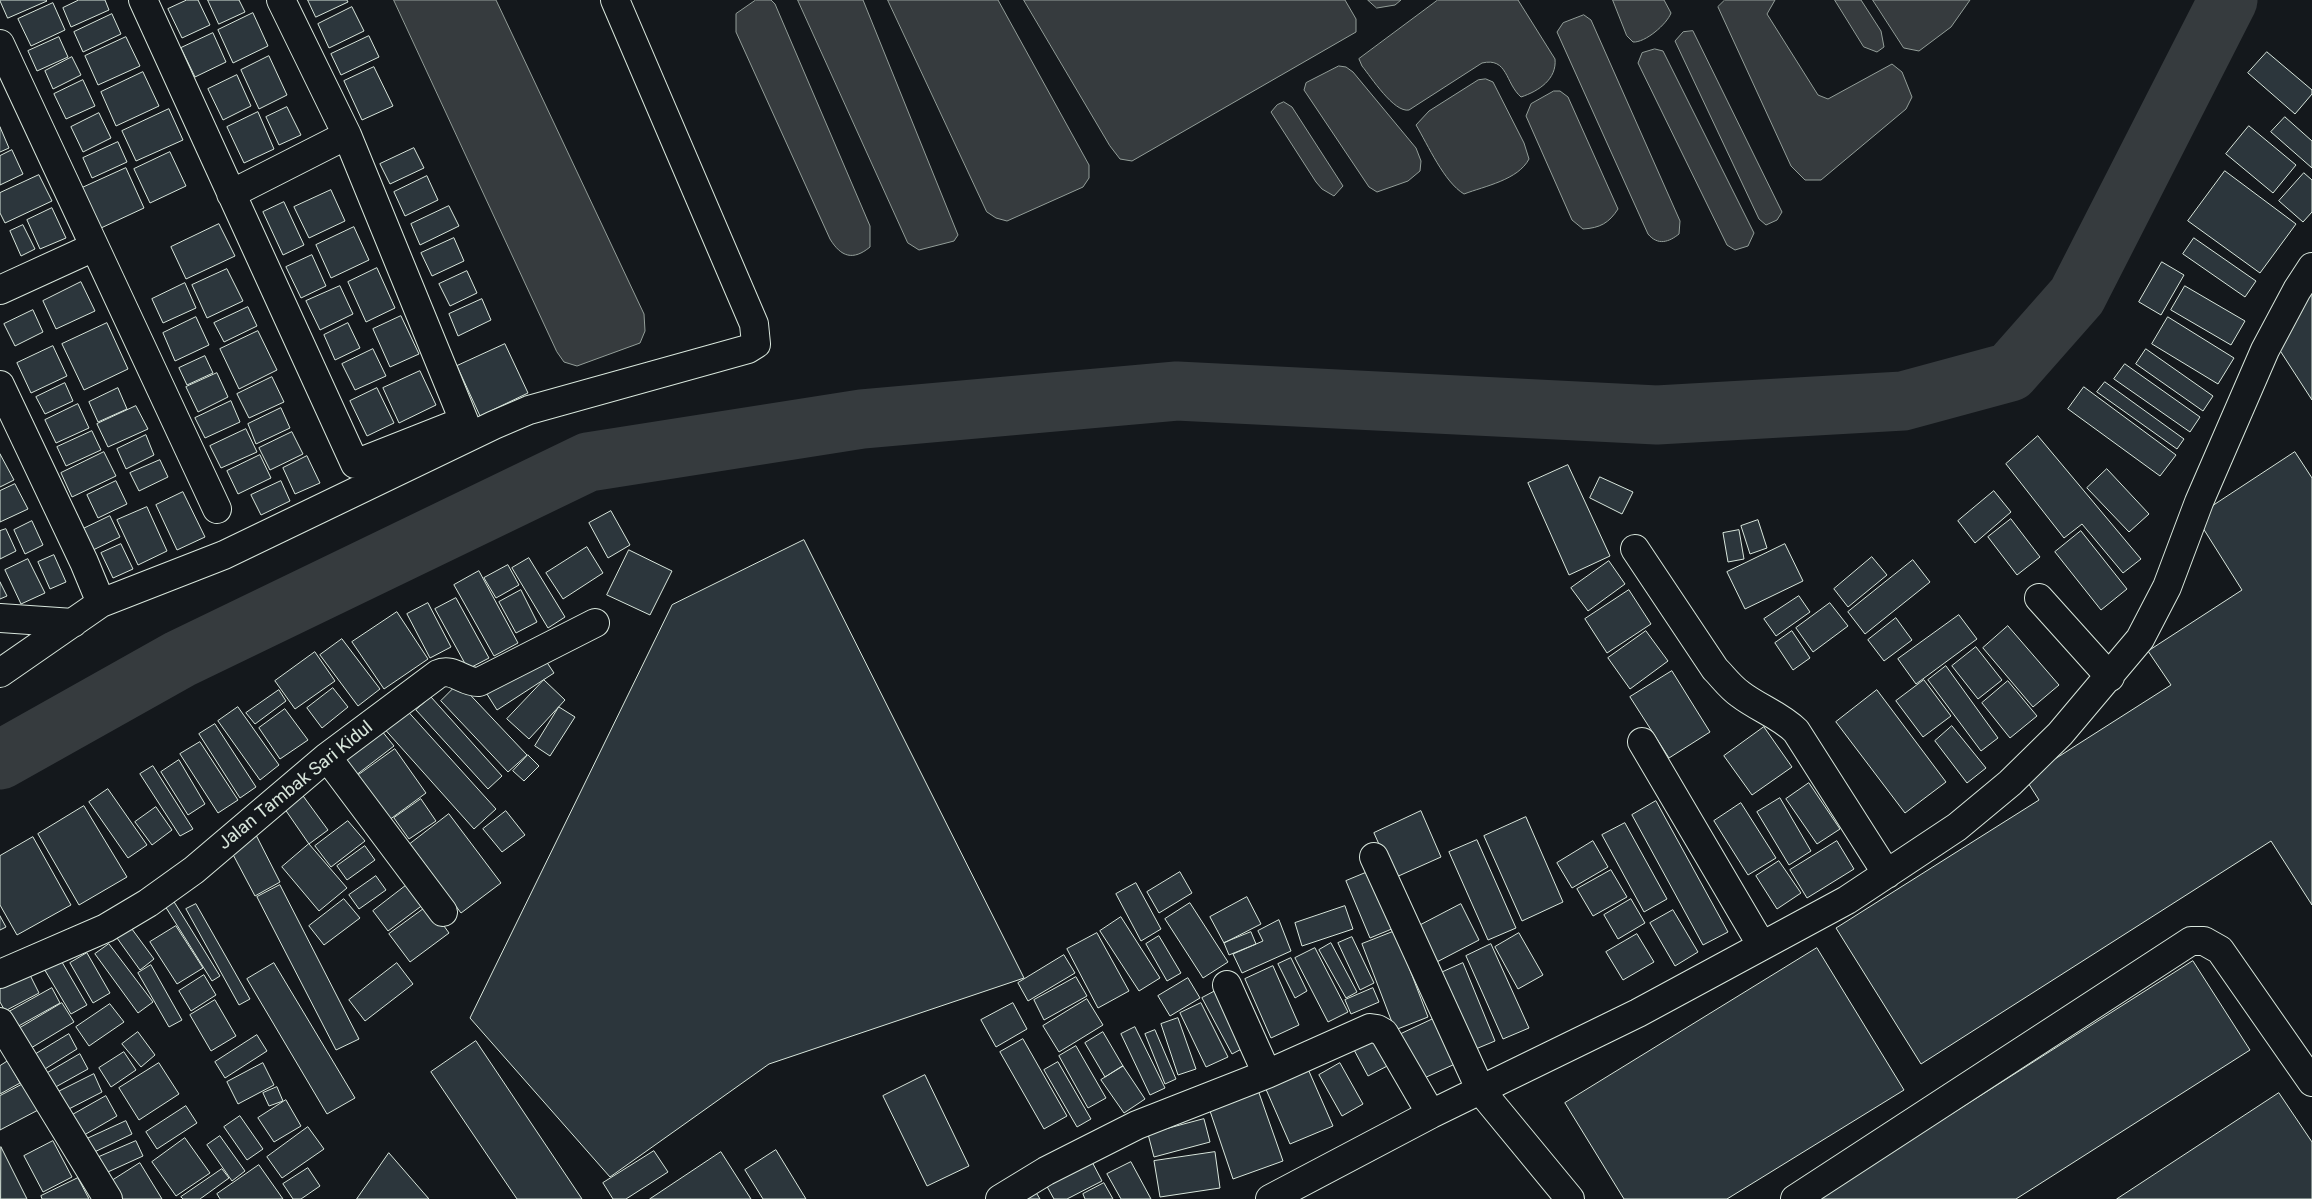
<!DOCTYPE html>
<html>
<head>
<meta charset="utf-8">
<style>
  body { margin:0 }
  canvas { display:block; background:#14181c }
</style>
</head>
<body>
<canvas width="2312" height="1199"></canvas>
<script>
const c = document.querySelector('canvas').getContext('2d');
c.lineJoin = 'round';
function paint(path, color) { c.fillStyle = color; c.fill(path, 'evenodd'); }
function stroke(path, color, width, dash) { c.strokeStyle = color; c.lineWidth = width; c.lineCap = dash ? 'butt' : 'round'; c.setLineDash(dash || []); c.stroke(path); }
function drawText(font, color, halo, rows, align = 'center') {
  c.font = font + ' Roboto,sans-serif'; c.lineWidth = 4; c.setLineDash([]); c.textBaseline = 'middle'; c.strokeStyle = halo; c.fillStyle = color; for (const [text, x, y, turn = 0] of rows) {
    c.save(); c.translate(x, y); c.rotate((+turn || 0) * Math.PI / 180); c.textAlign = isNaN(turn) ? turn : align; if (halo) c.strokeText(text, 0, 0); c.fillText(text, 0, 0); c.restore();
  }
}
const water = new Path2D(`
  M394,0H496L644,314L645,331L640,343L577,366L564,362L557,352Z
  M756,0H771L775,4L870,226V247C853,261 841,257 830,239L736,32V14Z
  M798,0H863L958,235L954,241L919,250L908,243Z
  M888,0H998L1089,165V178L1083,187L1007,221L996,218L987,212Z
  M1024,0H1345L1356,19V32L1132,161L1120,159L1110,146Z
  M1368,0H1401L1395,5L1377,8Z
  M1438,0H1518L1555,59C1557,79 1539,91 1521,97C1505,83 1508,57 1482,63L1409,110C1394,113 1371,77 1362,66L1359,59Z
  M1613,0H1664L1671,13C1667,24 1645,43 1633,42L1627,36Z
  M1725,0H1775L1767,14L1818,95L1828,99L1892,64L1902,72L1912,97L1906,109L1821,180H1805L1791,166L1718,7Z
  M1835,0H1861L1881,31L1884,47L1877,52L1864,47Z
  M1873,0H1970L1951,27L1919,51L1904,48Z
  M1584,15L1591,20L1680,221L1679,234C1669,242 1658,246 1648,234L1557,32L1563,23Z
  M1693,31L1782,212L1777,220L1766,225L1759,219L1675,41L1683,32Z
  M1655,49L1663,51L1754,233L1748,246L1735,250L1727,245L1638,63L1642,53Z
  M1339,66L1346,67L1353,72L1416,148L1421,161L1420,171L1408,181L1377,192L1369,187L1304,90L1306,83Z
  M1486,79L1493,82L1524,143L1529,159C1518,180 1485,186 1464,194C1444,182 1428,145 1416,125L1429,111L1478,80Z
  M1554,91H1560L1568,97L1618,209C1609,223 1600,228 1583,229L1572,220L1526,116L1531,104Z
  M1284,102L1292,107L1343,186L1334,196L1322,189L1316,182L1271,112L1277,105Z`);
const river = new Path2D(`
  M0,760L180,659L588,462L862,419L1177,391L1657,415L1903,401L2010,372L2077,296L2228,0`);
const building = new Path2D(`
  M0,0H46L47,1L8,18Z
  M79,0H105L109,10L71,27L63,8Z
  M187,0H198L210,25L182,38L168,9Z
  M208,0H239L245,12L219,24Z
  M308,0H347L348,2L316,17Z
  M53,3L65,30L31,46L18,19Z
  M352,7L364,31L329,48L318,24Z
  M253,13L268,46L233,63L218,30Z
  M112,14L121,34L83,52L74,32Z
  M213,33L226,62L195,77L181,48Z
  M369,36L379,57L341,75L331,54Z
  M59,37L68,57L37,71L28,51Z
  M126,37L140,66L98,85L85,56Z
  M2267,52L2312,90V94L2295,114L2248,73Z
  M269,56L287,95L259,109L241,70Z
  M72,57L81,75L53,89L45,71Z
  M374,67L393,106L362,120L344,81Z
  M143,72L159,106L116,126L101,92Z
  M237,75L251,106L223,120L208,89Z
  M83,80L95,106L66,119L54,94Z
  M287,107L301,135L279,145L266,117Z
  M169,109L183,140L136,161L122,131Z
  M258,112L274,149L244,163L227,127Z
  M99,113L111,138L83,152L71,127Z
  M2285,117L2312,141V168L2271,132Z
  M2249,126L2296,165L2273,193L2226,154Z
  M0,127L9,148L0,152Z
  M118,142L127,162L92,178L83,158Z
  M414,148L424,168L390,184L380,164Z
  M12,150L23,174L0,185V156Z
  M170,152L186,186L150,203L134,169Z
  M126,168L144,208L101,228L82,188Z
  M2225,171L2296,224L2260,273L2188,221Z
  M2304,173L2312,180V212L2303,222L2279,201Z
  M39,175L52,201L5,223L0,213V193Z
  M427,176L438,200L405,216L394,192Z
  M331,190L345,221L309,238L294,207Z
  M284,202L304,245L283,255L263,212Z
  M449,206L459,226L420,245L411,224Z
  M52,208L66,238L40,249L27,220Z
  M219,224L235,256L186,279L171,247Z
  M23,225L35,249L21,256L10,231Z
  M354,227L369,260L331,278L316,245Z
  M454,238L464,261L432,276L421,253Z
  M2194,238L2256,281L2245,297L2183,254Z
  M312,255L326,286L301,298L286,267Z
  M2162,262L2184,275L2161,315L2139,302Z
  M377,268L395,308L366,322L348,282Z
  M227,269L243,301L207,318L192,285Z
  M467,271L477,293L450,306L439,284Z
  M81,282L95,311L56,329L43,301Z
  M185,283L196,308L163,323L152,299Z
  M2312,285V400L2279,349Z
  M340,286L353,314L320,330L306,301Z
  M2185,286L2245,321L2231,345L2171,310Z
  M482,299L491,320L458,336L449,314Z
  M248,307L257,326L224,342L214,323Z
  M33,310L43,332L15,346L4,324Z
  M401,316L419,354L390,367L373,329Z
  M196,317L209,345L175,361L163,333Z
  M2168,317L2234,358L2218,384L2152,344Z
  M107,323L128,369L84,390L62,344Z
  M348,323L360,348L335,360L324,335Z
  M258,331L277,370L239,389L220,349Z
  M505,344L528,393L480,416L457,366Z
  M53,346L67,376L31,393L17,363Z
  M373,349L386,376L355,390L342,364Z
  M2146,349L2213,396L2203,411L2136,364Z
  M205,356L213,373L187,385L179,368Z
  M2125,364L2200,417L2190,432L2114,379Z
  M420,371L436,405L399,423L383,388Z
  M217,373L228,397L198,412L186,387Z
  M272,377L284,402L249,418L237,394Z
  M2105,382L2184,439L2177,449L2097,392Z
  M65,383L73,401L45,414L36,397Z
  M2084,387L2176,455L2160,476L2068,409Z
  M118,388L127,409L98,422L89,402Z
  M377,388L394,423L367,436L350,401Z
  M231,401L240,422L205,438L195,418Z
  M78,404L89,428L56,443L45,420Z
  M136,406L148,429L108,447L97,424Z
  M281,408L290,428L256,444L248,424Z
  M246,429L257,452L221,468L210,446Z
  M92,431L101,450L66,466L57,447Z
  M292,432L303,454L270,470L259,448Z
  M146,435L154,455L126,469L117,449Z
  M2038,436L2141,559L2123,573L2082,524L2064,538L2006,464Z
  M104,452L116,476L72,497L61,473Z
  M2295,452L2312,478V905L2271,841L1921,1064L1836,928L2039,800L2025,778L2171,685L2148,651L2242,590L2196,517Z
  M0,454L14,480L0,487Z
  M260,455L271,478L238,494L227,471Z
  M307,456L320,483L295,494L283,468Z
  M160,460L168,477L139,491L130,473Z
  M1568,465L1610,556L1569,575L1528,483Z
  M2107,469L2149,514L2129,532L2087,488Z
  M1600,477L1633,492L1622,514L1590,498Z
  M116,481L127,504L98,518L87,495Z
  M281,481L290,501L261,515L251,495Z
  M15,484L28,509L0,522V491Z
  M1994,491L2011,512L1975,543L1958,521Z
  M183,492L205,537L177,550L156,505Z
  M147,507L167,551L138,565L117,520Z
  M611,511L630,545L608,558L589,523Z
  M110,516L120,537L93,550L83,529Z
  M2011,519L2040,557L2017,575L1988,537Z
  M1758,520L1767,548L1750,554L1741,526Z
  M32,521L43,545L25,554L14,530Z
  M6,529L16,551L0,559V531Z
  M1739,530L1744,559L1728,562L1723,533Z
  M2081,531L2127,589L2101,610L2055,552Z
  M804,540L1024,978L769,1064L610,1177L470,1018L672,605Z
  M121,544L133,569L113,578L101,553Z
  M1785,544L1803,581L1745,609L1727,572Z
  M587,547L603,573L563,599L546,573Z
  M629,550L672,571L650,615L607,595Z
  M54,555L66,582L50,589L38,562Z
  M1872,557L1887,575L1848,607L1834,589Z
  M529,558L565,617L548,628L512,568Z
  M28,559L45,593L21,604L5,570Z
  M1913,560L1930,582L1865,634L1848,612Z
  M1609,561L1625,584L1588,611L1571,588Z
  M508,565L519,585L496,598L484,578Z
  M479,571L518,643L494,656L454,585Z
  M0,582L7,596L0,599Z
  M521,590L537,622L516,633L499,602Z
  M1629,590L1651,624L1607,653L1585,619Z
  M1799,596L1810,612L1776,636L1764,619Z
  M456,598L489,658L468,669L435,609Z
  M428,603L451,647L430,658L407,614Z
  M1830,603L1848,626L1813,652L1796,628Z
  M397,612L428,659L384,689L352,642Z
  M1959,615L1977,639L1916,684L1898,659Z
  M1896,618L1912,640L1884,661L1868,640Z
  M2008,626L2059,685L2033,707L1983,648Z
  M1646,631L1668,661L1630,689L1608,658Z
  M1792,631L1810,658L1793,670L1775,643Z
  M342,639L380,689L358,706L320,655Z
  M1976,647L2002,680L1978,699L1952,666Z
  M315,652L335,681L295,709L275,681Z
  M542,655L554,673L497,710L485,691Z
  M1946,666L1998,738L1981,751L1928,680Z
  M1672,671L1710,732L1669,758L1630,697Z
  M544,680L565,700L529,739L507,719Z
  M1924,680L1951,716L1923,737L1896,701Z
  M2008,681L2037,716L2010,738L1982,703Z
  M459,683L527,755L508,772L441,701Z
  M333,688L348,707L322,728L307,708Z
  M279,690L286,701L255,724L246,713Z
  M1877,690L1946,782L1905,813L1836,722Z
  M431,697L502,776L488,789L416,710Z
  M403,706L496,809L474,829L381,725Z
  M238,707L279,765L260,780L218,721Z
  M559,707L575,717L550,756L535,746Z
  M285,709L308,740L280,759L259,728Z
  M215,724L256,787L240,798L199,734Z
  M377,725L394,746L351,779L334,757Z
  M1952,726L1986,768L1967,783L1935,741Z
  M1764,727L1792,767L1752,795L1724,756Z
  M200,742L238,800L218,813L180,754Z
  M395,749L426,793L385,823L353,779Z
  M528,755L539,766L524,781L513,771Z
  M179,760L205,804L188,815L161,772Z
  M153,766L193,829L180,836L140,774Z
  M1809,783L1840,829L1817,844L1786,799Z
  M108,789L147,845L128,858L89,802Z
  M298,789L328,830L309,844L280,802Z
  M1780,798L1811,851L1789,865L1757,812Z
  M421,799L436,821L409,839L394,818Z
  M1656,801L1728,932L1703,945L1632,815Z
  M1741,803L1776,858L1748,875L1714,821Z
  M84,806L127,877L79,905L38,834Z
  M156,807L172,830L152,845L135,822Z
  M506,811L525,835L502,852L483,829Z
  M1421,811L1441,857L1394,878L1374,833Z
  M449,814L501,883L461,913L410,844Z
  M1526,817L1563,902L1522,921L1484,836Z
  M348,821L365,841L331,867L315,846Z
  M1625,823L1667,899L1644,912L1602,835Z
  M255,833L280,882L255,896L229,847Z
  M33,837L71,905L17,935L0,905V856Z
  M1477,840L1516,928L1488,940L1449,852Z
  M1593,841L1608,867L1572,888L1557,863Z
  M1837,841L1854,869L1807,898L1790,870Z
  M309,844L347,888L319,911L282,867Z
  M365,846L375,860L347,880L337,866Z
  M1779,861L1801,893L1777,909L1756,876Z
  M1375,869L1399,926L1370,938L1346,881Z
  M1611,870L1627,897L1593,916L1577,889Z
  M1180,872L1192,893L1159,913L1147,892Z
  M376,876L386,890L359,909L349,895Z
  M1136,883L1161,929L1141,941L1116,894Z
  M408,884L424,904L388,931L373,911Z
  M280,885L359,1039L336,1050L257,897Z
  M168,892L220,976L212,981L160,898Z
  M1247,897L1261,924L1224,943L1210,917Z
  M344,899L360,918L324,945L309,926Z
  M1631,899L1645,923L1618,939L1604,915Z
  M1190,903L1228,962L1203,978L1165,919Z
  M196,904L250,999L239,1005L186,909Z
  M1461,904L1479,940L1431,965L1413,929Z
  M429,905L449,933L410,962L389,934Z
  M1345,906L1353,929L1302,946L1295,923Z
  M1673,910L1698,952L1675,966L1650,923Z
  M0,916L6,927L0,930Z
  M1121,917L1160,978L1139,991L1100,931Z
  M1279,920L1291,951L1242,973L1233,954L1263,941L1258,931Z
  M126,921L154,959L140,970L112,931Z
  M176,926L203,968L177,984L150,942Z
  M1395,931L1428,1017L1395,1030L1362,944Z
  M1251,932L1256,944L1229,955L1224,943Z
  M1097,933L1129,991L1098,1008L1067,949Z
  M1519,933L1543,975L1518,989L1495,947Z
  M1637,934L1654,962L1623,980L1606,952Z
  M1159,936L1181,973L1167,981L1146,944Z
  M1352,937L1374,983L1360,990L1338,943Z
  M1331,943L1357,992L1346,998L1319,950Z
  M109,944L153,1002L138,1013L95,954Z
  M1491,944L1529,1028L1503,1039L1466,956Z
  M1315,948L1348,1012L1328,1022L1295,958Z
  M1817,948L1904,1090L1727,1199H1624L1565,1103Z
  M87,953L110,993L93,1003L70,963Z
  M1064,955L1075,973L1028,1001L1018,983Z
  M59,957L87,1005L71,1014L43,967Z
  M1291,958L1307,991L1295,998L1278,964Z
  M2193,961L2250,1050L2016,1199H1818Z
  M274,963L355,1098L327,1114L247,979Z
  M397,963L413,984L365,1021L349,1000Z
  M1463,963L1495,1041L1466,1053L1434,976Z
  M151,965L182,1020L169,1027L138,973Z
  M1273,966L1299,1025L1271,1038L1245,979Z
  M29,973L39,993L5,1011L0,1002V988Z
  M204,975L216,995L191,1011L179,991Z
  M1076,977L1087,996L1044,1020L1034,1000Z
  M1188,978L1200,998L1170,1016L1158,996Z
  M52,988L60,1003L15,1028L7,1013Z
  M1373,988L1379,1002L1351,1014L1345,1000Z
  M1219,989L1249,1045L1232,1054L1202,998Z
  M1087,999L1103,1025L1059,1052L1043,1026Z
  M215,1000L236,1036L211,1051L190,1015Z
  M62,1003L74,1022L31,1048L20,1028Z
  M1013,1003L1027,1029L996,1047L981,1020Z
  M1201,1003L1228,1057L1206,1067L1180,1013Z
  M110,1004L124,1022L89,1046L76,1027Z
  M1178,1018L1196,1069L1178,1075L1161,1024Z
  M1433,1019L1455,1064L1422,1079L1401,1034Z
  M1135,1027L1165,1088L1150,1095L1121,1034Z
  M1155,1030L1176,1079L1165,1084L1145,1034Z
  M138,1032L155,1055L141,1067L122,1044Z
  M1103,1032L1123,1066L1105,1077L1085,1043Z
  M69,1034L77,1049L40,1072L31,1057Z
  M1377,1034L1393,1063L1368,1076L1353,1048Z
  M257,1035L267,1051L225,1078L215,1062Z
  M1023,1039L1067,1116L1044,1129L1000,1052Z
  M476,1041L582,1199H517L431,1072Z
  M1076,1046L1106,1098L1088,1108L1059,1056Z
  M124,1052L136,1070L111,1087L99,1068Z
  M80,1054L88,1069L52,1089L44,1075Z
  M8,1061L20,1083L0,1094V1066Z
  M1058,1062L1091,1119L1077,1127L1044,1070Z
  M159,1063L179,1094L139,1120L119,1088Z
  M263,1063L274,1085L238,1104L227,1082Z
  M1340,1063L1363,1104L1342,1116L1319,1075Z
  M1123,1066L1145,1099L1124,1113L1101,1080Z
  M1308,1069L1333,1126L1290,1144L1265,1087Z
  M94,1074L102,1092L63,1112L54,1094Z
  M925,1075L969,1166L927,1186L883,1096Z
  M25,1083L40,1109L0,1130V1096Z
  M277,1087L283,1101L269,1106L263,1093Z
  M1258,1090L1283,1161L1233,1179L1209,1108Z
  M2279,1093L2312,1142V1199H2117Z
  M106,1096L117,1116L79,1138L67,1118Z
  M286,1100L301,1126L274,1142L258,1118Z
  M186,1106L197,1123L157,1149L146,1132Z
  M240,1116L263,1149L247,1160L224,1127Z
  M1204,1119L1210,1142L1154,1157L1148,1134Z
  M126,1121L132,1134L84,1157L78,1143Z
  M308,1127L324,1149L282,1178L267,1157Z
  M220,1136L245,1171L232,1181L207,1145Z
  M185,1138L210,1173L176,1196L152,1162Z
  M53,1141L72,1177L43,1192L24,1156Z
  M136,1141L143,1156L99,1176L92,1160Z
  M1,1147L27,1199H1Z
  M776,1150L806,1199H763L745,1170Z
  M654,1151L668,1172L626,1199H613L603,1183Z
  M721,1152L751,1199H650Z
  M1215,1152L1220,1188L1160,1197L1154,1161Z
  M389,1153L429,1199H357Z
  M1090,1158L1102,1181L1067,1199H1054L1044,1181Z
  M1131,1162L1151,1199H1121L1107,1174Z
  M140,1163L162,1199H121L110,1182Z
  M259,1165L283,1199H220L217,1194Z
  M308,1168L320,1186L301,1199H293L283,1184Z
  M222,1169L229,1178L200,1199H183L181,1197Z
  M78,1178L89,1199H42L41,1196Z
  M1104,1183L1113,1199H1085L1083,1194Z
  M1032,1186L1040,1199H1015Z`);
const minor = new Path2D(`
  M143,0L355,464L464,421L347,135L281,0
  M0,44L217,509
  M231,194L347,135
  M0,290L94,247
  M0,385L84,562L101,603
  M1635,549L1715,669C1723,677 1730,687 1740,694C1758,708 1780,715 1796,731L1887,874
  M2039,598L2110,677
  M0,618L73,623
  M0,673L101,603L224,555L494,425L529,410L748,349L756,344L754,324L615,0
  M1642,742L1762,946
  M327,757L443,912
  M1374,857L1481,1091L1570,1199
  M0,974L106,928L148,903L194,870L327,757L438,674C453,667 464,683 479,682L595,623
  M1227,985L1267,1074
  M0,1022L108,1199
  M1000,1199L1046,1171L1137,1125L1267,1074L1370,1028L1377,1029L1384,1033L1431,1114
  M1270,1199L1431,1114L1638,1013L1847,900L1957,827L2010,783L2060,734L2140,639L2167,587L2199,502L2265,350L2297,290L2312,267
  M1795,1199L2191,941H2204L2220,950L2312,1082`);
const streetNames = [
  ["Jalan Tambak Sari Kidul",296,786,-39]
];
paint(water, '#363b3e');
stroke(water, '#939e99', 1);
stroke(river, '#363b3e', 59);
paint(building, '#2c363c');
stroke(building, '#d8e6dc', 1);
stroke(minor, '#d8e6dc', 30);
stroke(minor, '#14181c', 28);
drawText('18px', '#d8e6dc', '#14181c', streetNames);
</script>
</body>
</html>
